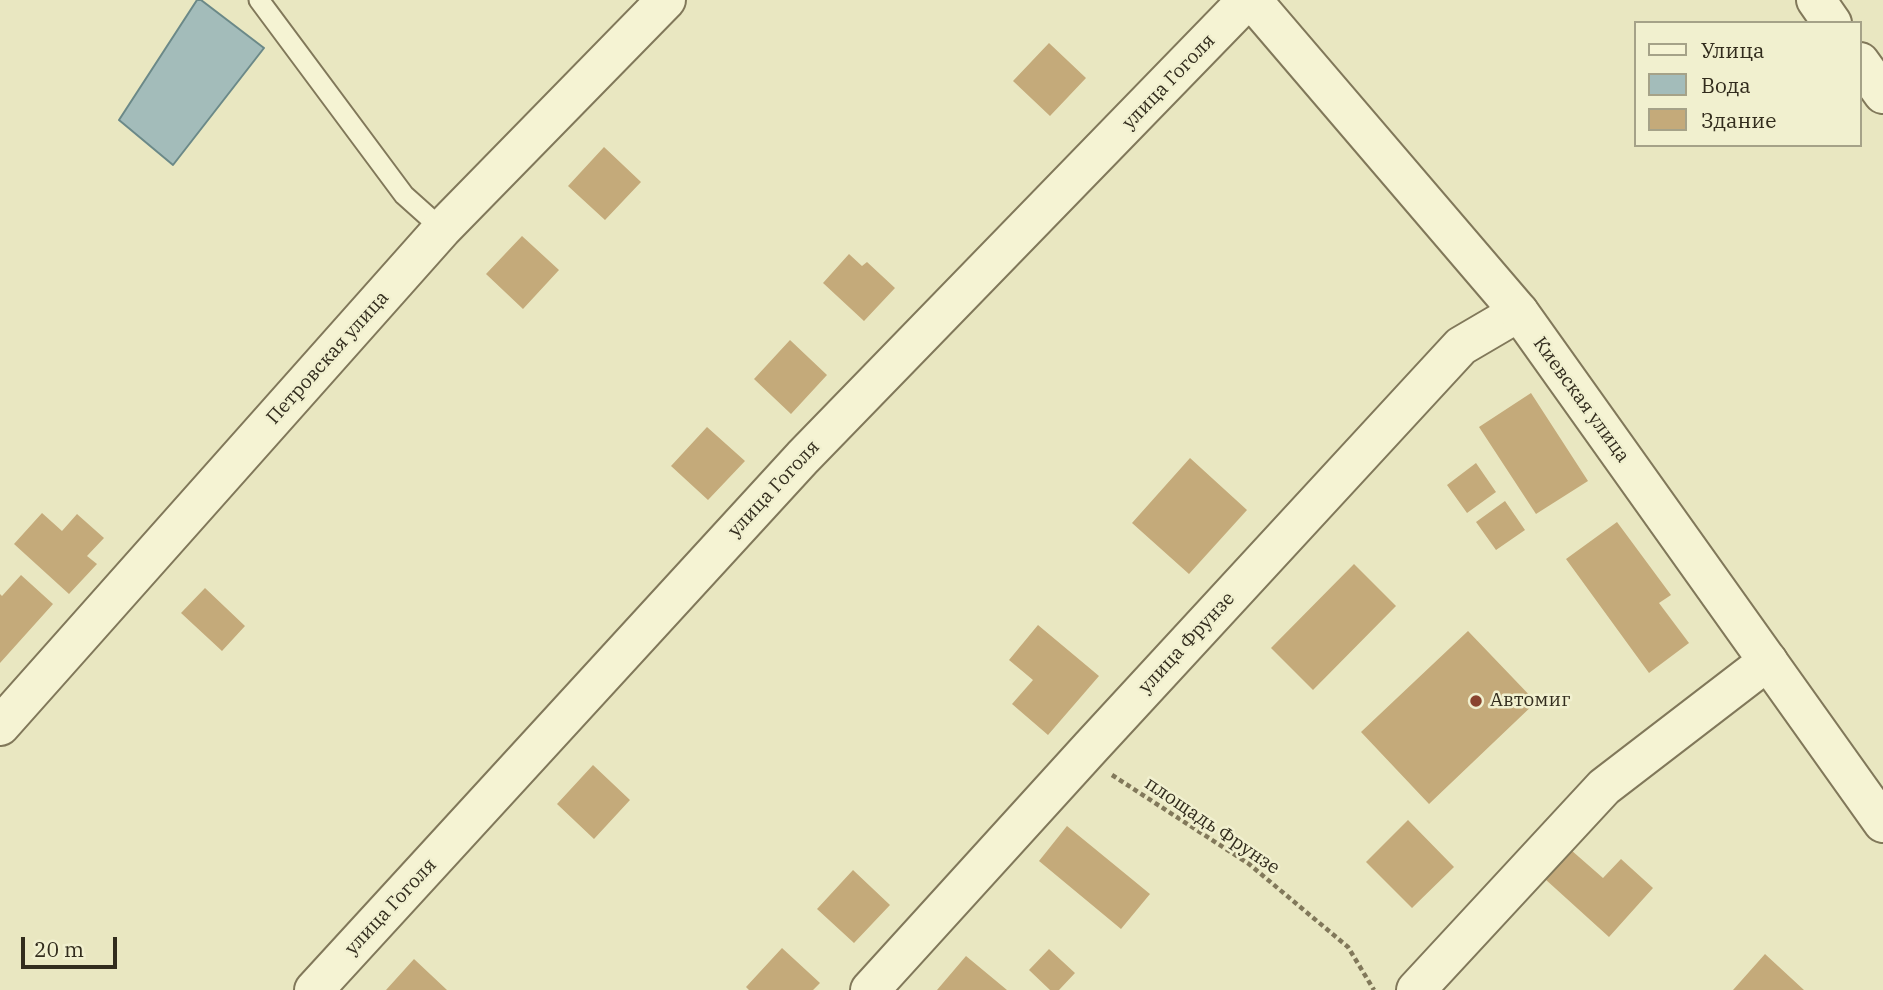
<!DOCTYPE html>
<html>
<head>
<meta charset="utf-8">
<style>
  body { margin:0 }
  #map { position:relative; width:1883px; height:990px; overflow:hidden; background:#e9e7c1; font-family:"IBM Plex Serif",serif }
  canvas { display:block }
  .legend { position:absolute; left:1634px; top:21px; width:228px; height:126px; box-sizing:border-box; background:#f1f0cf; border:2px solid #a5a288; margin:0; padding:9px 12px; list-style:none; font-size:21px; color:#322c1d }
  .legend li { display:flex; align-items:center; gap:14px; height:35px }
  .legend b { width:35px; border:2px solid #a5a288 }
  .scale { position:absolute; left:21px; top:937px; width:96px; height:32px; box-sizing:border-box; border:4px solid #322c1d; border-top:0; padding-left:9px; font-size:21px; line-height:24px; white-space:nowrap; color:#322c1d; -webkit-text-stroke:5px #f1f0cf; paint-order:stroke }
</style>
</head>
<body>
<div id="map">
<canvas width="1883" height="990"></canvas>
<ul class="legend">
<li><b style="height:9px;background:#f5f3d3"></b>Улица</li>
<li><b style="height:19px;background:#a3bcba"></b>Вода</li>
<li><b style="height:19px;background:#c4aa7a"></b>Здание</li>
</ul>
<div class="scale">20 m</div>
</div>
<script>
const context = document.querySelector('canvas').getContext('2d');
context.lineJoin = 'round';
function fillPath(path, color) { context.fillStyle = color; context.fill(path, 'evenodd'); }
function stroke(path, color, width, dash) { context.strokeStyle = color; context.lineWidth = width; context.lineCap = dash ? 'butt' : 'round'; context.setLineDash(dash || []); context.stroke(path); }
function write(font, color, halo, rows, align = 'center') {
  context.font = font + ' "IBM Plex Serif",serif'; context.lineWidth = 5; context.setLineDash([]); context.textBaseline = 'middle'; context.strokeStyle = halo; context.fillStyle = color; for (const [text, x, y, turn = 0] of rows) {
    context.save(); context.translate(x, y); context.rotate((+turn || 0) * Math.PI / 180); context.textAlign = isNaN(turn) ? turn : align; if (halo) context.strokeText(text, 0, 0); context.fillText(text, 0, 0); context.restore();
  }
}
const water = new Path2D(`
  M197,0H201L264,48L173,165L119,120Z`);
const building = new Path2D(`
  M1049,43L1086,78L1050,116L1013,81Z
  M604,147L641,182L605,220L568,186Z
  M522,236L559,270L523,309L486,274Z
  M849,254L862,266L867,262L895,288L864,321L823,283Z
  M790,340L827,375L791,414L754,379Z
  M1531,393L1588,481L1536,514L1479,427Z
  M707,427L745,461L708,500L671,466Z
  M1190,458L1247,510L1189,574L1132,523Z
  M1476,463L1496,492L1467,513L1447,485Z
  M1505,501L1525,530L1496,550L1476,522Z
  M42,513L62,531L77,514L104,538L87,556L97,564L69,594L14,544Z
  M1617,522L1671,595L1659,603L1689,643L1649,673L1566,559Z
  M1354,564L1396,606L1313,690L1271,648Z
  M21,575L53,604L0,663V594L2,596Z
  M205,588L245,626L222,651L181,613Z
  M1038,625L1099,676L1048,735L1012,704L1033,680L1009,660Z
  M1468,631L1536,702L1429,804L1361,732Z
  M593,765L630,800L594,839L557,804Z
  M1408,820L1454,867L1412,908L1366,862Z
  M1067,826L1150,894L1121,929L1039,861Z
  M1571,850L1603,878L1621,859L1653,888L1609,937L1545,879Z
  M853,870L890,905L854,943L817,909Z
  M782,948L820,983L813,990H749L746,987Z
  M1049,949L1075,973L1059,990H1050L1029,970Z
  M1765,954L1804,990H1733Z
  M966,956L1007,990H937Z
  M414,959L447,990H386Z`);
const path = new Path2D(`
  M1112,775L1249,864L1348,947L1374,990`);
const service = new Path2D(`
  M259,0L404,195L442,229`);
const minor = new Path2D(`
  M1816,0L1832,23
  M1860,62L1883,94
  M0,726L442,229L666,0
  M314,990L803,457L1247,0
  M870,990L1091,747L1461,346L1519,312
  M1416,990L1604,787L1768,661`);
const tertiary = new Path2D(`
  M1252,0L1519,312L1883,823`);
const markers = [
  [1476,701,7,"#8a442f"]
];
const streetNames = [
  ["улица Гоголя",1169,82,-46],
  ["Петровская улица",328,358,-48],
  ["Киевская улица",1581,400,54],
  ["улица Гоголя",774,489,-47],
  ["улица Фрунзе",1187,643,-47],
  ["площадь Фрунзе",1212,826,34],
  ["улица Гоголя",391,907,-47]
];
const poiNames = [
  ["Автомиг",1490,701]
];
fillPath(water, '#a3bcba');
stroke(water, '#6b8988', 2);
fillPath(building, '#c4aa7a');
stroke(service, '#81785a', 23);
stroke(minor, '#81785a', 42);
stroke(tertiary, '#81785a', 42);
stroke(path, '#81785a', 4.5, [5, 3.5]);
stroke(service, '#f5f3d3', 19);
stroke(minor, '#f5f3d3', 38);
stroke(tertiary, '#f5f3d3', 38);
for (const [x, y, r, color] of markers) { const dot = new Path2D(); dot.arc(x, y, r, 0, 2 * Math.PI); context.fillStyle = color; context.fill(dot); stroke(dot, '#f1f0cf', 2.5); }
write('19px', '#322c1d', '#f1f0cf', streetNames);
write('19px', '#322c1d', '#f1f0cf', poiNames, 'left');
</script>
</body>
</html>
